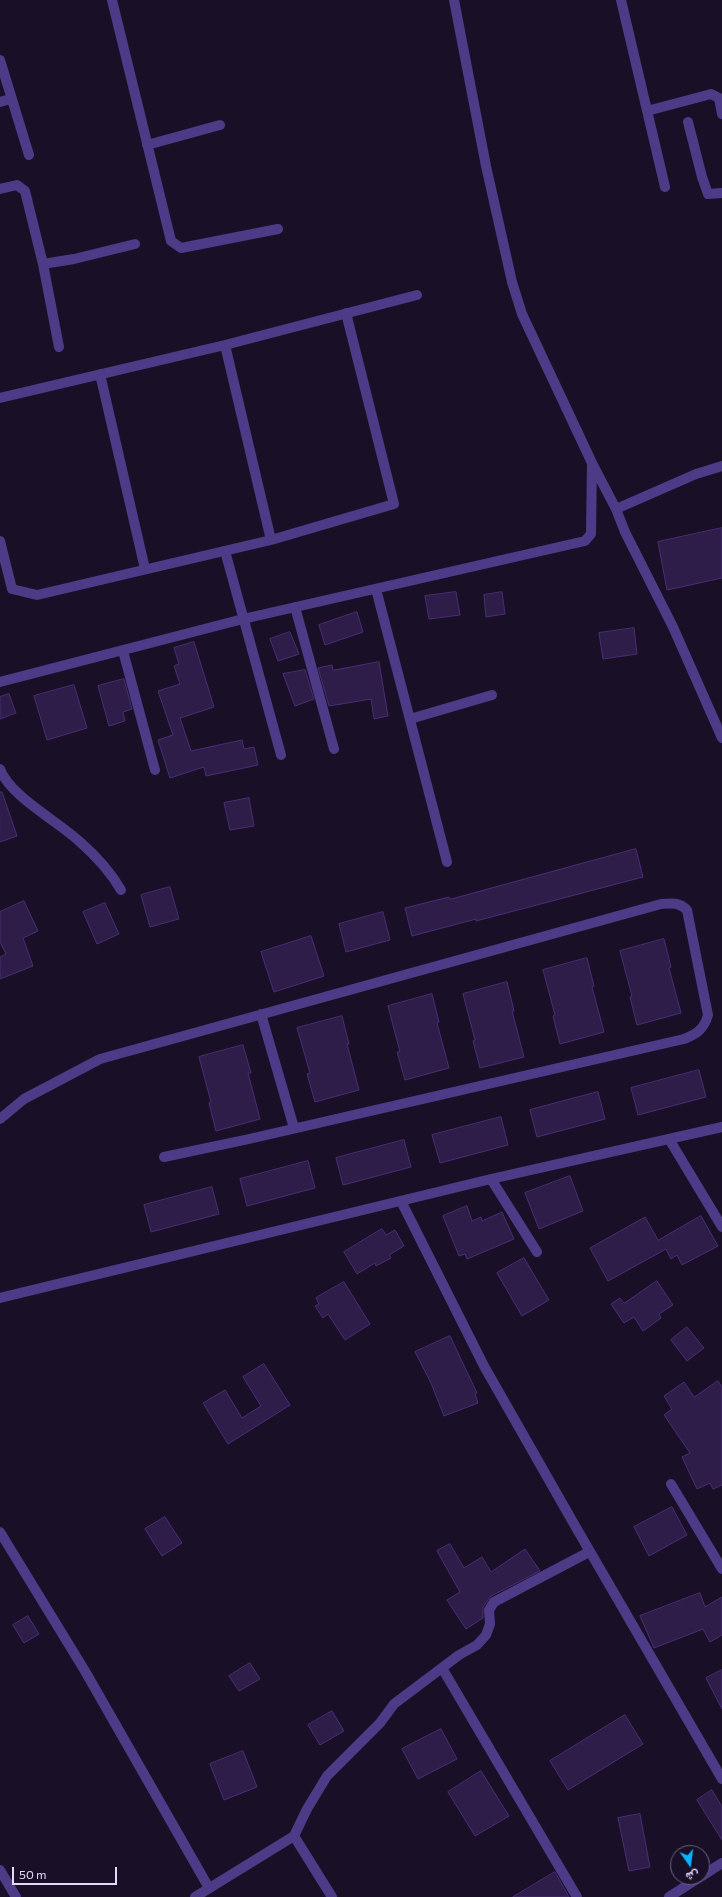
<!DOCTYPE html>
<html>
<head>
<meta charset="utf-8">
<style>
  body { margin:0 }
  #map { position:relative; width:722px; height:1897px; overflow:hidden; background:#191028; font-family:Commissioner,Vazirmatn,sans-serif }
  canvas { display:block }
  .north { position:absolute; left:670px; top:1845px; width:40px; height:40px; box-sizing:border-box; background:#191028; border:1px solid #6a607e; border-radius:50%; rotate:166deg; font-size:11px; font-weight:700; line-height:16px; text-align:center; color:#e4d8ff }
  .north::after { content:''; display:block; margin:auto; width:14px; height:18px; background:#05b6fe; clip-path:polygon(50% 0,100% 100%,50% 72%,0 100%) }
  .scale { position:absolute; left:12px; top:1867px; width:105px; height:18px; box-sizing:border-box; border:2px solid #e4d8ff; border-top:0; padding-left:5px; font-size:12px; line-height:14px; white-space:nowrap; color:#e4d8ff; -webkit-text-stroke:3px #191028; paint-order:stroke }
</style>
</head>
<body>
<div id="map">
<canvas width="722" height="1897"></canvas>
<div class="north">ش</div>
<div class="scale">50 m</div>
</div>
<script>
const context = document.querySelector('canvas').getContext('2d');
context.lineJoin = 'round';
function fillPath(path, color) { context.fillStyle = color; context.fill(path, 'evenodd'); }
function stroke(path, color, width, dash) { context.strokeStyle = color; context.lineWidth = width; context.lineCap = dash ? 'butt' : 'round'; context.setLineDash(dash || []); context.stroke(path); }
const building = new Path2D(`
  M722,528V578L667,590L658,542Z
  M456,592L460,615L429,619L425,596Z
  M502,592L505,614L486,617L484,595Z
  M357,612L363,632L325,645L319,625Z
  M634,628L637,654L603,659L599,633Z
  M290,632L299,654L278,661L270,639Z
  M194,642L214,707L180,718L191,751L242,740L244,749L254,747L258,765L206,776L204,767L170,778L158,740L173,735L158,691L180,684L174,666L179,664L174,648Z
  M379,662L388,716L374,719L371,699L329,706L318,668L332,665L333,670Z
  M305,670L314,699L295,706L283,674Z
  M124,679L132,709L123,712L125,721L109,726L98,686Z
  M74,685L87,728L47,740L34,696Z
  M9,694L16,713L0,719V697Z
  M0,792H2L17,836L0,842Z
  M249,798L254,826L230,830L224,803Z
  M636,849L643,877L476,921V919L412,936L405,908L449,897L450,899Z
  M170,887L179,919L150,927L141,895Z
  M24,901L38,931L23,938L33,966L0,979V957L6,954L0,942V912Z
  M105,903L119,934L97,944L83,912Z
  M383,912L390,940L346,952L339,924Z
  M311,936L324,976L274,992L261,952Z
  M664,939L671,967L669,968L681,1013L637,1025L630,997L632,996L620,951Z
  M587,958L594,986L592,987L604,1032L560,1044L553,1016L555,1015L543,970Z
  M507,982L514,1011H512L524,1057L480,1068L473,1041L475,1040L463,994Z
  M432,994L439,1022L437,1023L449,1068L405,1080L397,1052H400L388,1006Z
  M342,1016L349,1044H347L359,1090L315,1102L307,1074L310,1073L297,1028Z
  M243,1045L251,1073H248L260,1119L216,1131L209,1103L211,1102L199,1057Z
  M699,1070L706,1097L638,1115L631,1088Z
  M598,1092L605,1119L537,1137L530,1110Z
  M501,1117L508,1145L440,1163L432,1135Z
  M404,1140L411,1167L343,1185L336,1158Z
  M308,1161L315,1188L247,1206L240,1179Z
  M570,1176L583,1211L539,1229L525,1193Z
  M212,1187L219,1214L151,1232L144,1205Z
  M467,1206L472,1221L481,1217L482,1221L502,1212L514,1239L467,1259L465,1254L459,1256L443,1216Z
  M701,1216L718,1246L682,1265L677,1255L671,1259L666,1249L608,1281L590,1248L645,1217L658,1240Z
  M382,1229L386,1235L395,1230L404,1246L389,1255L391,1258L376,1266L375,1263L357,1274L344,1252Z
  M524,1258L549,1300L522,1316L497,1273Z
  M657,1281L673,1305L659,1314L661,1318L643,1331L634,1317L624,1323L611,1304L620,1298L624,1303Z
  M344,1282L370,1324L345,1340L328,1314L323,1318L315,1306L319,1304L316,1298Z
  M687,1327L704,1348L687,1361L671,1340Z
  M450,1336L477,1393L475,1394L478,1403L444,1416L431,1383L415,1352Z
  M264,1364L290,1405L228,1444L203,1403L225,1390L242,1418L261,1406L243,1377Z
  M718,1381L722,1387V1485L713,1489L710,1483L697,1489L682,1457L690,1453L664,1415L672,1409L664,1396L684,1382L694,1397Z
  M672,1507L687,1535L649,1556L634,1527Z
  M165,1517L182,1543L162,1556L145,1529Z
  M450,1544L464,1568L482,1557L491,1572L525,1549L540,1571L491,1596L483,1607V1618L466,1629L447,1600L460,1592L437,1551Z
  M700,1593L705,1607L722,1597V1635L710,1642L703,1629L654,1648L640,1616Z
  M28,1616L39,1634L24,1643L13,1625Z
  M250,1663L260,1679L239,1691L229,1676Z
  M722,1670V1709L706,1678Z
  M332,1711L344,1731L320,1745L308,1725Z
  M625,1715L643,1744L568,1790L550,1761Z
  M441,1729L457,1759L418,1779L402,1749Z
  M243,1751L257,1787L224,1800L210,1764Z
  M481,1771L509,1816L475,1836L448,1792Z
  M712,1790L722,1807V1840L697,1800Z
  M640,1814L650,1867L629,1871L618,1818Z
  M555,1872L569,1897H513Z`);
const minor = new Path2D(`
  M112,0L171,241L181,248L278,229
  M454,0L486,166L512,282L522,314L592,463L616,509L625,532L673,627L722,738
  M621,0L665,187
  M0,60L29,155
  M0,102L11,99
  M647,111L711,94L719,98L722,114
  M688,122L702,177L708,194L722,193
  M147,145L220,125
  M0,189L17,185L25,191L43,264L59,347
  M43,264L74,259L135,244
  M225,345L271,540L394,504L346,313
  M100,374L145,569
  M0,398L225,345L417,295
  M616,509L696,474L722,466
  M0,541L12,589L37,595L271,540
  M225,551L281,755
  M376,589L447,862
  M295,607L334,749
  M123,651L155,770
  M0,682L243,619L585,541L591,534L592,464
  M410,719L492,695
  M0,769C10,796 56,820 79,841C95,855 110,871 121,890
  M261,1014L294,1128
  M0,1119L24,1099L100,1059L661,904C672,903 679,902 687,910L708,1015C704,1029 697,1034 684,1039L249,1139L164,1157
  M669,1139L722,1227
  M491,1179L537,1252
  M401,1201L484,1366L574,1524L722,1779
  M0,1298L491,1179L722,1127
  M671,1484L722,1569
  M0,1532L85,1671L209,1888
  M442,1668L577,1897
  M294,1836L332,1897
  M0,1870L16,1897
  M702,1876L722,1863
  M195,1897L294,1836L307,1809L327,1776L380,1723L394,1704L459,1655L477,1645L486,1635L490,1624L489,1610L494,1602L589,1552
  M669,1897L700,1877`);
fillPath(building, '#2e1c49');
stroke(building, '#4a2e75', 1);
stroke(minor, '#4d3b87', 10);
</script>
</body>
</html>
